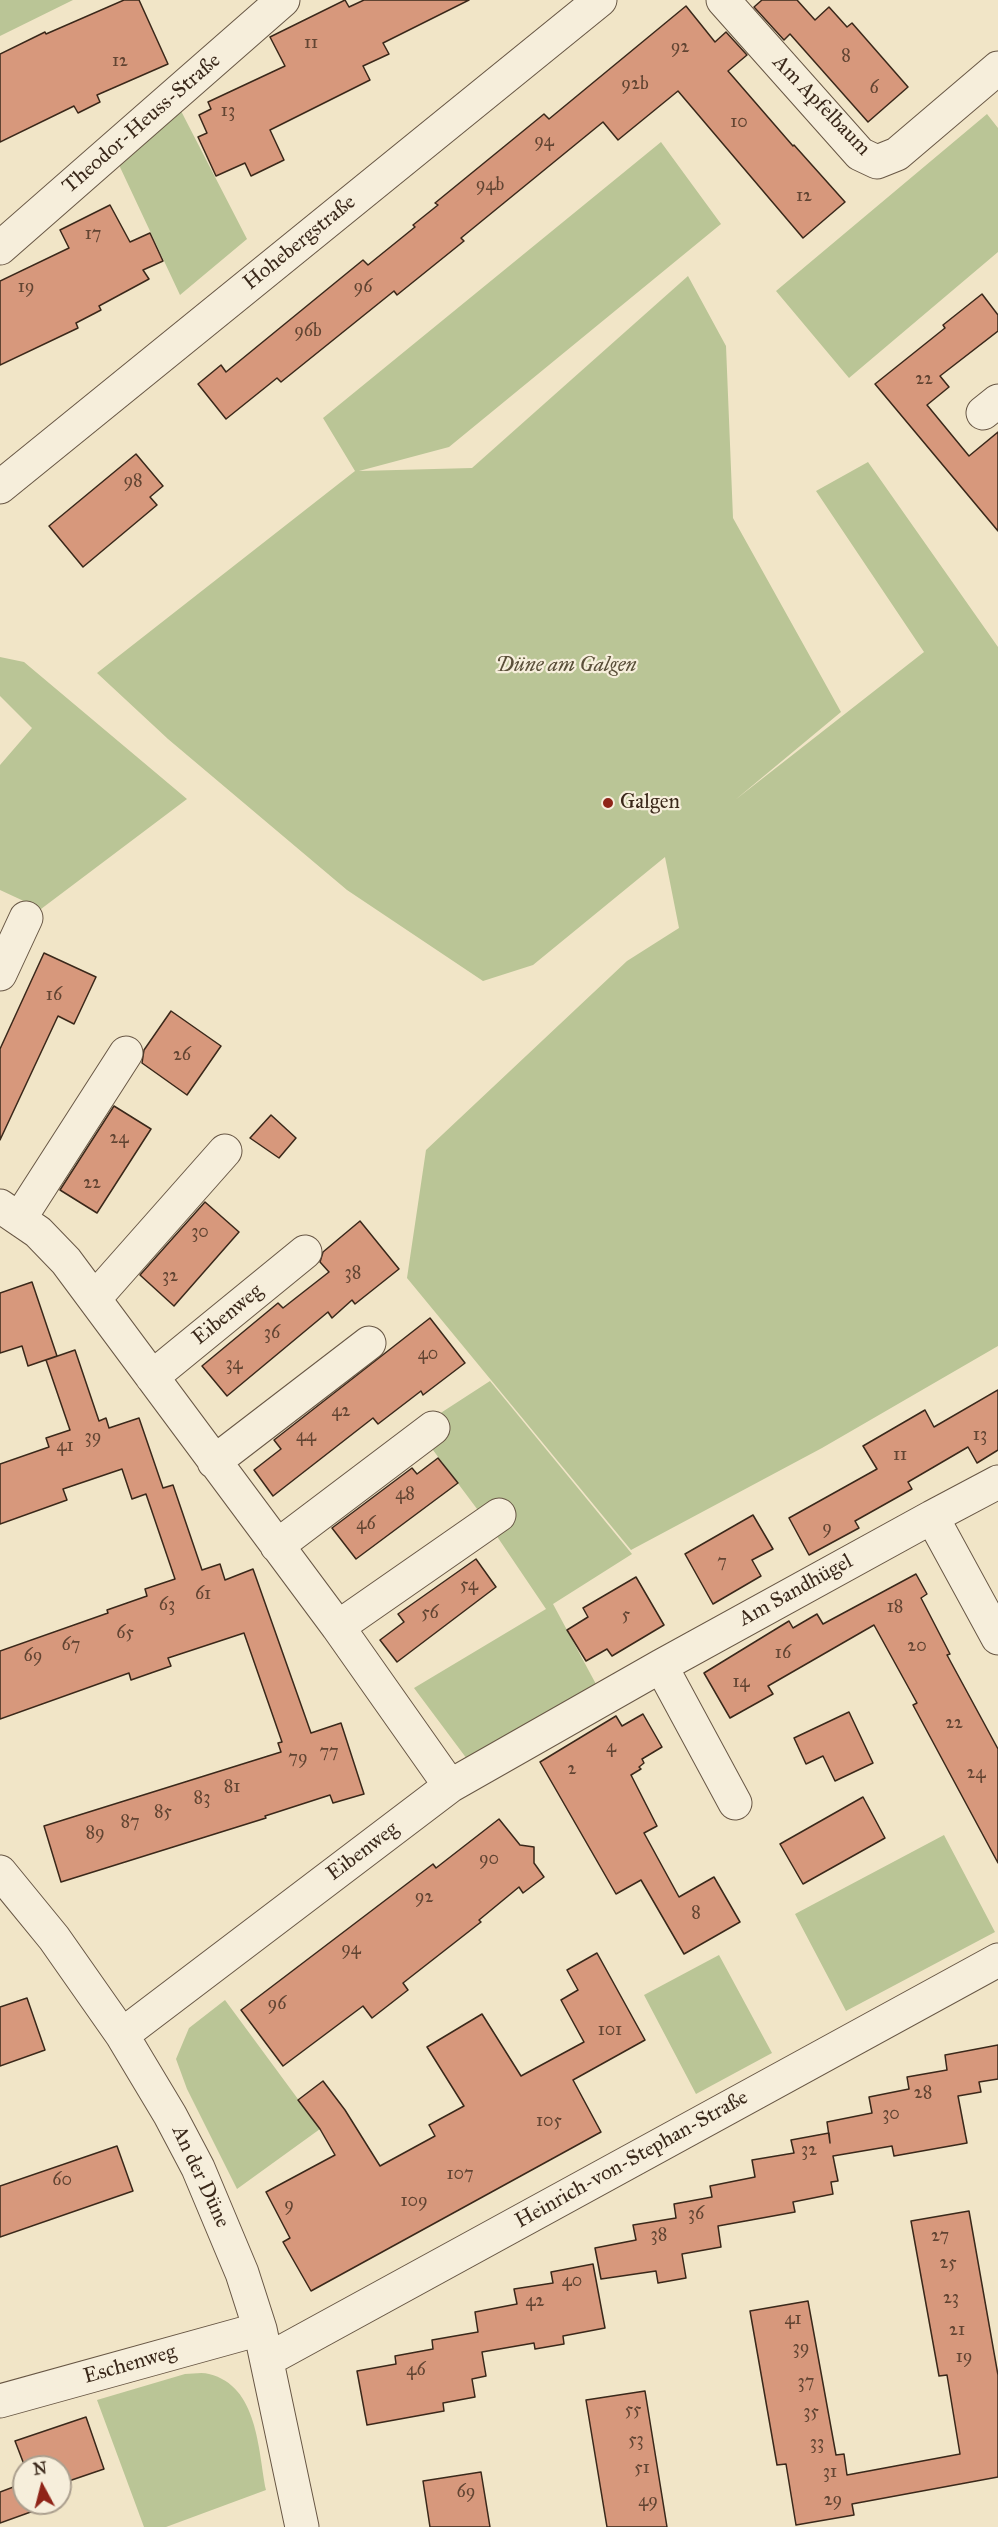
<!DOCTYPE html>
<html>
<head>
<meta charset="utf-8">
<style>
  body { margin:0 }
  #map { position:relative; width:998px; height:2527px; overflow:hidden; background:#f1e5c7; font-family:"IM FELL Great Primer",serif }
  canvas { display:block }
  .north { position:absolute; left:12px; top:2455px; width:60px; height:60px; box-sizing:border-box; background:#f6eedb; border:2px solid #ab9f8e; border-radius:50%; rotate:353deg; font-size:16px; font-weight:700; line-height:24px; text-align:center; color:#3a281a }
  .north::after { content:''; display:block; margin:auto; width:21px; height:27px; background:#8f2418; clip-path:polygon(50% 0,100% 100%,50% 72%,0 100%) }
</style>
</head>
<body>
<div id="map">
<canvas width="998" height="2527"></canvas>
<div class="north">N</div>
</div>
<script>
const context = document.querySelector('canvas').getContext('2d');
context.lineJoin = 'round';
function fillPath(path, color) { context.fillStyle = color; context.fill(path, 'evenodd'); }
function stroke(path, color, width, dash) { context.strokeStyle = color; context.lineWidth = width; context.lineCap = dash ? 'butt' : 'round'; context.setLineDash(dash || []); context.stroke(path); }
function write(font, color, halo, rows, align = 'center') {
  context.font = font + ' "IM FELL Great Primer",serif'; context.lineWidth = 4.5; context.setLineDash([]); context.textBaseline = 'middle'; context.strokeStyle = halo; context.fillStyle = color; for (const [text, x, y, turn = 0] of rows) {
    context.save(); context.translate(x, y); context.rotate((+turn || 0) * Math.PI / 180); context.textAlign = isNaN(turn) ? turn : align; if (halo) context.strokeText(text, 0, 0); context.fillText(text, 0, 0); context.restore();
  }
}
const green = new Path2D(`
  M0,0H73L0,36Z
  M181,111L247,239L180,295L119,165Z
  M987,114L998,128V252L849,378L776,291Z
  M661,142L721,224L449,447L359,471L472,468L688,276L726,346L733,518L841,712L735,800L924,652L816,491L868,462L998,647V1346L822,1448L631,1550L407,1278L426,1150L627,961L679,928L665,857L533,965L483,981L347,890L168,739L97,673L355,471L323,418Z
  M0,657L24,662L187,799L41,909L0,890V765L32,728L0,696Z
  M490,1381L632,1554L553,1604L597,1686L467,1759L414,1688L546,1609L492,1529L427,1442L436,1416Z
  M944,1835L995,1932L846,2011L795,1914Z
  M719,1955L772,2053L696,2094L644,1995Z
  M225,2000L320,2129L237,2189L187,2089L176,2059L189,2028Z
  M185,2374C193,2374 202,2372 209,2374C258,2386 258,2449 266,2490L166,2527H144L97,2400Z`);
const building = new Path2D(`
  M124,0H139L168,64L97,95L100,102L78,113L74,106L0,142V54L45,32L46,34Z
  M345,0L349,7L364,0H469L383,43L389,54L363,66L370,80L270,130L284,160L251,176L245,163L216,176L198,137L207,133L199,115L211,109L208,102L285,66L270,37Z
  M762,0H797L815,20L829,7L847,27L852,23L908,87L868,122L790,34L784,40L754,7Z
  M686,6L715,42L726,32L747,55L728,71L793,146L794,145L845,202L803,238L678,91L618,140L603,122L461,238L464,241L397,295L394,291L281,382L277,378L226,419L198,384L221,365L226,372L363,260L368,265L415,227L413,225L438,205L435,203L544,114L549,119Z
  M110,205L130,242L150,233L163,261L143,270L149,279L99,306L101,310L76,323L78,328L0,365V281L69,248L60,230Z
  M982,294L998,315V331L940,376L949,387L927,405L969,456L998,432V531L875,384L945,328L943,325Z
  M136,454L163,486L150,497L157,505L83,567L49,526Z
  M44,953L96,977L74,1024L58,1016L0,1140V1049Z
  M171,1011L221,1046L187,1095L142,1063L144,1050Z
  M114,1106L151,1129L97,1213L60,1190Z
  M271,1115L296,1138L279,1158L250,1138Z
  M205,1202L239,1232L174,1306L140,1275Z
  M360,1221L399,1269L355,1304L352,1300L332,1318L328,1312L227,1396L202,1366L278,1303L283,1308L329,1272L320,1262L323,1252Z
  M32,1282L57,1356L28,1366L22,1346L0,1353V1293Z
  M430,1318L465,1363L423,1395L421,1391L378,1424L373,1418L273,1496L254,1470L281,1449L274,1440Z
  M75,1350L99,1421L106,1418L109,1428L139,1418L163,1488L173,1485L202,1570L220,1564L225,1580L253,1569L311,1733L341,1723L364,1794L333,1803L330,1795L265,1816L266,1818L61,1882L44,1826L281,1752L278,1743L282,1742L244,1633L168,1658L171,1666L131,1680L129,1673L0,1719V1651L108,1613L107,1610L147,1596L145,1589L175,1579L146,1494L132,1499L122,1469L63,1489L67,1500L0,1524V1464L49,1447L46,1438L70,1430L46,1360Z
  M998,1390V1450L977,1463L968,1447L908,1482L912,1489L855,1521L859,1528L809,1555L789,1518L877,1469L863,1446L925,1410L934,1427Z
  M438,1458L458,1483L356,1559L332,1528L412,1468L417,1474Z
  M753,1515L773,1549L752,1560L761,1576L713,1604L685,1554Z
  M476,1559L496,1587L397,1662L380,1640L404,1622L398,1614Z
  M916,1574L927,1594L921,1598L950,1654L947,1655L998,1749V1863L913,1705L917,1703L874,1625L768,1686L773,1694L730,1718L704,1673L789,1621L793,1628L817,1614L823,1624Z
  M636,1577L664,1625L612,1656L607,1649L586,1661L567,1630L588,1617L583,1608Z
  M849,1712L873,1763L835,1781L823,1756L806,1764L794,1738Z
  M643,1714L662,1747L642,1759L644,1763L639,1767L641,1769L631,1775L657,1826L644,1833L679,1897L714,1877L740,1922L684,1954L641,1880L616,1894L540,1762L616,1716L622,1726Z
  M863,1797L885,1838L803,1884L780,1844Z
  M499,1819L520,1845L534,1847V1863L544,1877L523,1893L519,1887L479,1920L481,1922L403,1983L408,1990L372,2018L363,2006L283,2066L241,2010L433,1864L436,1868Z
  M597,1953L645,2040L573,2080L601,2132L311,2291L283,2242L290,2238L266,2192L335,2155L320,2129L298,2100L323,2081L345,2110L380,2166L435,2136L429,2125L464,2106L427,2047L482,2014L521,2076L584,2042L561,2000L578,1990L567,1970Z
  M27,1998L45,2050L0,2066V2007Z
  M998,2045V2079L979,2082L981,2092L958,2096L967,2143L894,2156L892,2146L833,2156L838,2181L831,2182L833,2194L793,2202L795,2212L718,2226L721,2247L682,2254L686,2278L658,2283L656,2271L601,2279L595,2248L636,2240L633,2225L676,2218L674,2204L712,2197L710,2186L755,2177L752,2160L794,2153L791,2140L829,2133L830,2143L827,2122L872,2113L869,2097L909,2089L907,2077L947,2070L945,2055Z
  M117,2146L133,2191L0,2237V2186Z
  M969,2211L998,2375V2477L852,2504L854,2515L796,2525L786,2464L777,2465L750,2311L808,2301L836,2455L844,2454L847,2475L960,2454L947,2375L939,2376L911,2221Z
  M593,2264L605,2328L563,2336L564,2344L535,2349L534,2343L482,2352L486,2376L472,2379L475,2397L443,2403L444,2411L367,2425L357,2371L396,2364L395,2356L433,2349L432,2340L478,2332L475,2312L517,2304L514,2289L553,2283L551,2272Z
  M645,2391L667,2527H607L586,2400Z
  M86,2417L104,2469L60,2484V2467H25L15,2441Z
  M481,2472L490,2527H430L423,2481Z
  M24,2483V2503H37L39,2509L0,2523V2492Z`);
const minor = new Path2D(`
  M723,0L860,154L877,162L897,154L998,68
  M0,248L283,0
  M983,413L998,401
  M0,487L600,0
  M0,974L26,918
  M0,1206L38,1232L66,1261L338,1627L450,1786L122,2035
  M20,1218L126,1053
  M95,1298L225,1151
  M152,1377L305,1252
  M214,1462L369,1343
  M932,1517L998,1482
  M277,1546L433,1428
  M338,1627L499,1515
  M661,1666L735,1803
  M450,1786L661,1666L932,1517L998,1638
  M0,1872L54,1938L122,2035L170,2115L198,2168L242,2273L260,2329L302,2527
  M267,2360L998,1960
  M0,2401L260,2329`);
const markers = [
  [608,803,6,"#8f2418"]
];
const numberNames = [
  ["11",311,44],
  ["92",680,48],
  ["8",846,57],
  ["12",120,62],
  ["92b",635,85],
  ["6",874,89],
  ["13",228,112],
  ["10",739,123],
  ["94",544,142],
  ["94b",490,186],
  ["12",804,197],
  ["17",93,235],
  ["19",26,288],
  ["96",363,288],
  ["96b",308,332],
  ["22",924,380],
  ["98",133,482],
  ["16",54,996],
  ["26",182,1056],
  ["24",119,1139],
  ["22",92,1184],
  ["30",200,1233],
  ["38",353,1274],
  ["32",170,1277],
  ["36",272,1334],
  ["40",428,1355],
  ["34",234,1365],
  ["42",341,1412],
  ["13",980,1436],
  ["44",306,1437],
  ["39",93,1438],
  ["41",65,1447],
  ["11",900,1456],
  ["48",405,1495],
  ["46",366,1525],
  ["9",827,1529],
  ["7",722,1563],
  ["54",469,1586],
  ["61",203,1595],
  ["63",167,1606],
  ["18",895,1608],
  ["56",430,1614],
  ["5",626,1616],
  ["65",125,1634],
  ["67",71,1646],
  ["20",917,1647],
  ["16",783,1654],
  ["69",33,1657],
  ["14",741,1683],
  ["22",954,1724],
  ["4",611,1748],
  ["77",329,1753],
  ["79",298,1759],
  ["2",572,1770],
  ["24",976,1774],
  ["81",232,1788],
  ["83",202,1799],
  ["85",163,1813],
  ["87",130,1823],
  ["89",95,1834],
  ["90",489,1860],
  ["92",424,1898],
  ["8",696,1914],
  ["94",351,1950],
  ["96",277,2005],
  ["101",610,2031],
  ["28",923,2094],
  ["30",891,2115],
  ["105",549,2122],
  ["32",809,2151],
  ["107",460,2175],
  ["60",62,2181],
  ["109",414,2202],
  ["9",289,2206],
  ["36",696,2215],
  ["38",659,2236],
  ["27",940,2237],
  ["25",948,2264],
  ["40",572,2282],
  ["23",951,2299],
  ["42",535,2302],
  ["41",793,2320],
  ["21",957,2331],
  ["39",801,2349],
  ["19",964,2358],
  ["46",416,2371],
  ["37",806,2383],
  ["55",633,2411],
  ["35",811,2413],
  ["53",636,2441],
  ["33",817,2444],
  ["51",642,2469],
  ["31",830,2473],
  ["69",466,2493],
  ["29",833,2501],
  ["49",648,2502]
];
const streetNames = [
  ["Am Apfelbaum",821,106,46],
  ["Theodor-Heuss-Straße",142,124,-41],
  ["Hohebergstraße",300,243,-39],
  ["Eibenweg",228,1315,-39],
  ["Am Sandhügel",796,1591,-29],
  ["Eibenweg",363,1852,-37],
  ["Heinrich-von-Stephan-Straße",632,2160,-29],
  ["An der Düne",200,2177,65],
  ["Eschenweg",130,2365,-16]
];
const parkNames = [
  ["Düne am Galgen",566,666]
];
const poiNames = [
  ["Galgen",620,803]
];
fillPath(green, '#bac596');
fillPath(building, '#d7987c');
stroke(building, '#3a281a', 1.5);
stroke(minor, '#685745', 35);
stroke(minor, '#f6eedb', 33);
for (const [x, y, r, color] of markers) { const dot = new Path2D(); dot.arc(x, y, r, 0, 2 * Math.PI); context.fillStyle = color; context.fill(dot); stroke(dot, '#f6eedb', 2); }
write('18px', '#614432', null, numberNames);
write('21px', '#3a281a', '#f6eedb', streetNames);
write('italic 21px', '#5a4f39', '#f6eedb', parkNames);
write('21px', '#3a281a', '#f6eedb', poiNames, 'left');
</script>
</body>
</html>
